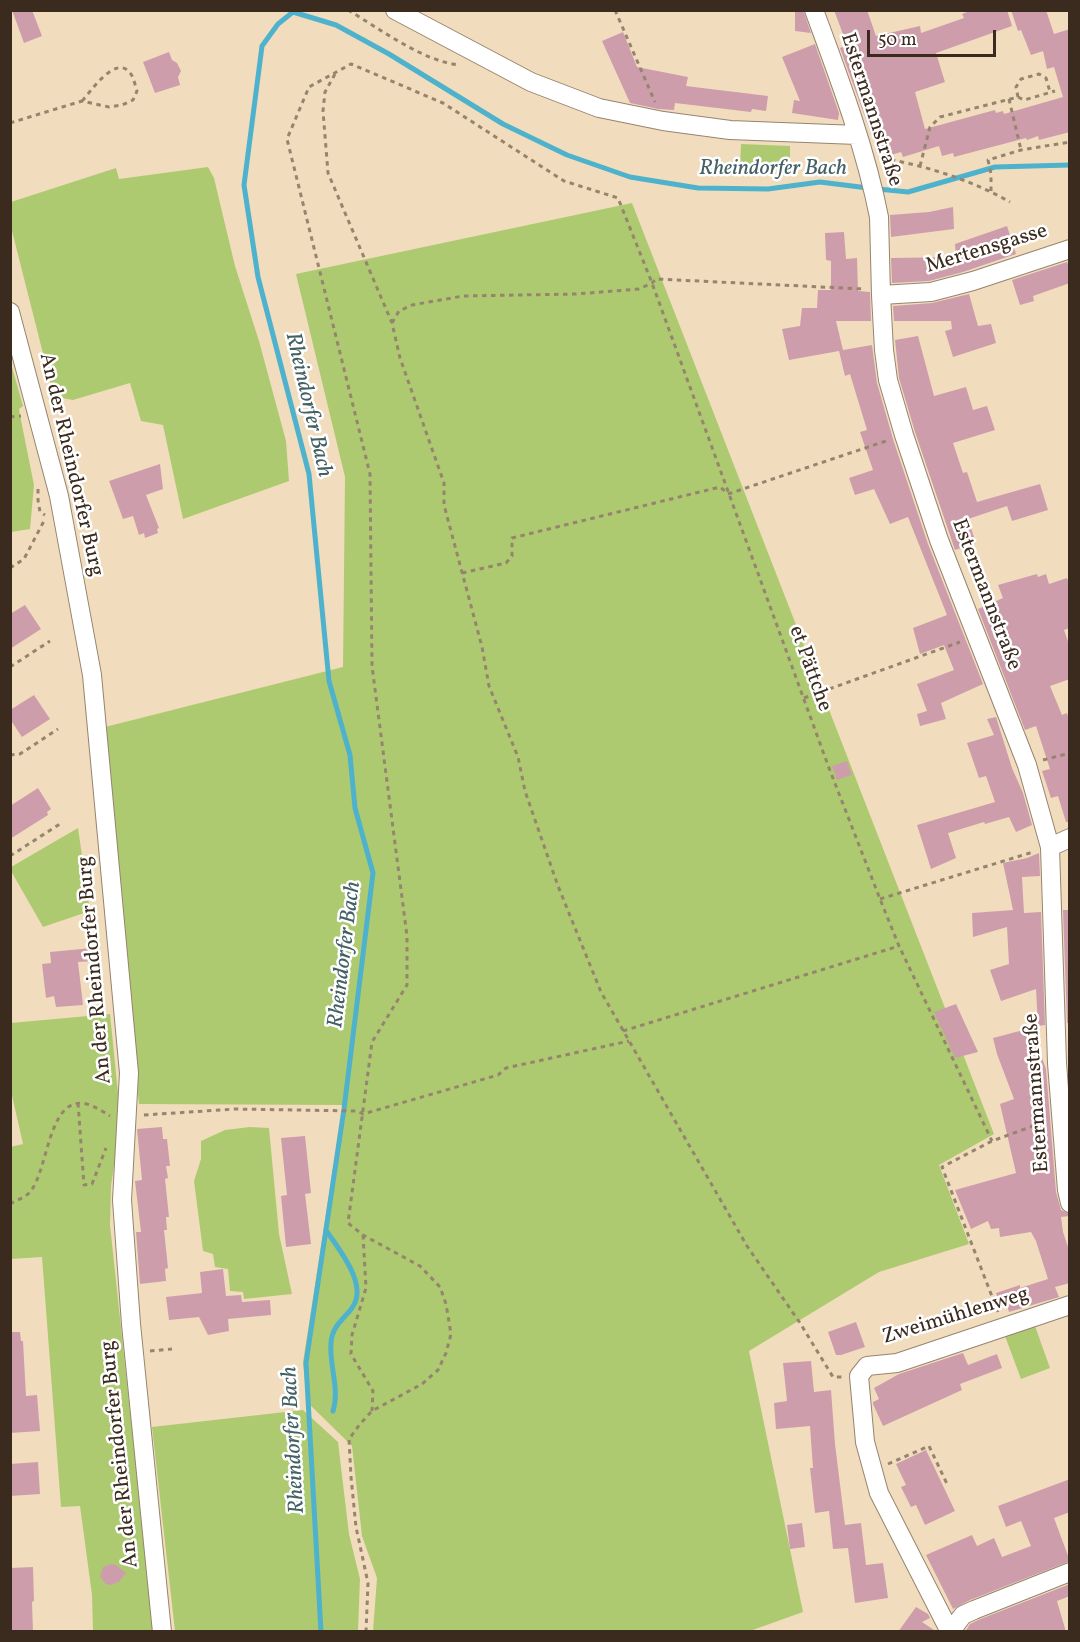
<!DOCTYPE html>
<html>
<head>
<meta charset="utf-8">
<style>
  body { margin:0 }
  #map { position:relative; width:1080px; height:1642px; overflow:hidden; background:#f1ddbd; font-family:Vollkorn,serif }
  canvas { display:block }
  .frame { position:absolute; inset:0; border:12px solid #3b2a1e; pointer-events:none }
  .scale { position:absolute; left:867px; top:30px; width:129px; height:27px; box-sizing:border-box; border:3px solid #3b2a1e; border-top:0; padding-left:8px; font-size:18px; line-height:21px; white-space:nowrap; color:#3b2a1e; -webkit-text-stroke:4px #fff; paint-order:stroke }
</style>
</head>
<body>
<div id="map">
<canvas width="1080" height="1642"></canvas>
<div class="frame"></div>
<div class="scale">50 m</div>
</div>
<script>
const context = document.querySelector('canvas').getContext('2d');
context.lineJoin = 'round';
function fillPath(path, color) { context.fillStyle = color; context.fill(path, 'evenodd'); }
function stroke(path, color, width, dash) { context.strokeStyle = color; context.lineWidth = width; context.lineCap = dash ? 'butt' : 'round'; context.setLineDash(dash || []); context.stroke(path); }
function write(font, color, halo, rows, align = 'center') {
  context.font = font + ' Vollkorn,serif'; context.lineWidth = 5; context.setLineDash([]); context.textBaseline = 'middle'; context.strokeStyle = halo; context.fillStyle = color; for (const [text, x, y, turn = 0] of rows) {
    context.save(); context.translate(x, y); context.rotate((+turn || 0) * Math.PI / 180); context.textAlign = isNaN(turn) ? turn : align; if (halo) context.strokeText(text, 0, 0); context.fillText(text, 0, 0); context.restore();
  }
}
const green = new Path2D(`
  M741,144L790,146V170L740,168Z
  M208,167L214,178L235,266L259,341L286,441L289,481L183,519L163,425L141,421L130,383L73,400L62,398L53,393L11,227V202L116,168L119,179Z
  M632,203L994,1134L939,1165L969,1244L879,1272L749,1351L803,1612L747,1632L373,1631L377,1578L362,1536L352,1446L307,1402L303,1362L343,1105L139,1104L97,729L343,667L345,477L296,274Z
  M10,360L23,406L19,409L20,415L34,485L30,529L11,532Z
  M78,828L90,911L43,927L11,871V867Z
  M110,1014L119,1103L118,1139L111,1186L110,1225L149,1588L155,1631H93L92,1595L80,1506L61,1507L42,1257L11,1259L10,1147L23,1144L11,1091V1023Z
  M250,1127L269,1128L279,1234L292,1294L244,1299L243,1292L230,1291L228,1269L215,1267L213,1254L203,1251L194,1181L201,1159V1141L225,1130Z
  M1035,1326L1050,1368L1021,1379L1005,1336Z
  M303,1410L338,1442L349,1534L360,1579L358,1631H175L152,1427Z`);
const stream = new Path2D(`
  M878,189L908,192L995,167L1070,165
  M326,1230C339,1250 369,1285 352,1308C343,1320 332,1326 331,1343C329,1366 340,1388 333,1411
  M321,1632L306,1363L344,1109L373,873L355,808L350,755L329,681L309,474L258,277L244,185L262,46L278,24L293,12L336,25L389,54L503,124L567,155L630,177L698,188L768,189L820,182L868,188`);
const building = new Path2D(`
  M12,10H32L42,36L24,43Z
  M795,10H803L811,33L795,31Z
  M834,10H867L876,36L920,26L921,33L964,18L962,14L972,10H1007L1012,26L936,53L945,82L915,92L925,129L995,110L996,113L1003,111L1004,114L1063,97L1054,67L1047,69L1043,51L1031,55L1021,30L1018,31L1011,10H1046L1054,34L1070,29V132L1039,140L1038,136L1027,140L1026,138L954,157L953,153L942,156L939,146L903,157L901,152L891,155L890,153H882L877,137L873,139L840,48L847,45Z
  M623,32L637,67L688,77L686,86L768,96L766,111L752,109L751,112L675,103L674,110L658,109L630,103L602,41Z
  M815,44L839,113L838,120L792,113L794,100L800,101L782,57Z
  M169,52L172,60L177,63L181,71L178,77L180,85L155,93L143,62Z
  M953,207L954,229L891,237L890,215L929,212Z
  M1007,226L1016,254L963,272L929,281L892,283L891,258L956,257L955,244Z
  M844,232L846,259L857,258L858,291L870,292L871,321H836L843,350L872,345L877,383L893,439L928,544L983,684L941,703L946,719L920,726L917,714L927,711L917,684L954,670L944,645L920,654L913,628L947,615L908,517L890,524L874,489L855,495L849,478L873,470L860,432L867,430L850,374L845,376L839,351L789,360L782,329L800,326L802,308H817L818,290H831V261L826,260L825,233Z
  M1067,262L1070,269V283L1033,296L1034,301L1020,305L1012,280Z
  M969,294L978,326L991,324L996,343L953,357L945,331L952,329L951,321H894L893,306L932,303Z
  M918,336L934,396L966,387L973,410L987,406L995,430L953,443L963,473L967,472L977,502L1040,484L1048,510L1012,521L1007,506L968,519L976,543L955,550L915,432L899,378L895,340Z
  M160,464L163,489L146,495L159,528L157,529L158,533L145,538L144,533L139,535L133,516L123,519L109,481Z
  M1037,574L1038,577L1046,574L1049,584L1067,578L1070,586V628L1064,630L1070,647V679L1050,686L1062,715L1067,713L1070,723V822H1066L1058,796L1051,798L1042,771L1050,769L1036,726L1025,730L978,609L1003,598L998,585Z
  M25,605L41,629L10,649V614Z
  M34,695L50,719L22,737L10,719V710Z
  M996,717L1012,768L1023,793L1032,825L1016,832L1009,817L985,824L984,822L948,833L956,858L931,869L917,825L995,802L986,776L979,778L967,743L994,735L987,719Z
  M847,761L852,775L837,780L832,766Z
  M38,788L51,809L47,812L48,815L10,839V806Z
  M1039,853L1040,876L1022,877L1024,913L1041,912L1045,1025L1038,1026L1036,989L1001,1001L990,970L1009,964L1007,927L973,937L972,913L1013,910L1003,863L1027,858Z
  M1063,910H1070V1023H1067Z
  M92,948L94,961L78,962L83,1005L56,1007L54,996L46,998L42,964L51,963L50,952Z
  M956,1004L978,1052L955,1058L934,1012Z
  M1031,1028L1046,1069L1056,1192L1061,1210L1070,1214V1216L1061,1217L1063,1232L1070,1253V1283L1055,1287L1059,1297L1009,1312L1007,1305L1001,1307L996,1293L1020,1285V1288L1048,1279L1036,1241L1031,1232L1000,1237L999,1228L991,1229L988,1221L971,1229L955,1190L1016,1173L1000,1104L1014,1099L997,1054L993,1038Z
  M162,1127L163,1139H167L170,1166H166L168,1178L165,1179L169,1217H166L167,1230H164L168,1268L165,1269L166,1281L140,1284L136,1232H141L135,1181L142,1180L137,1129Z
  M305,1136L311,1193L305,1194L311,1244L286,1247L281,1196L287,1195L281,1138Z
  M223,1269L226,1296L241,1295L242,1302L270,1300L271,1315L228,1319L229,1331L208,1335L199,1317L169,1320L166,1297L202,1293L200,1272Z
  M856,1322L865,1347L841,1355H836L828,1332Z
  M10,1332H20L21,1341H23L26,1396L37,1395L40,1431L10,1433Z
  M963,1353L968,1365L997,1354L1002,1368L960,1384L962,1390L883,1426L873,1404V1402L879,1399L874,1388L899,1374Z
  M811,1361L814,1392L831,1390L835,1444L845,1525L861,1523L866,1565L883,1563L888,1598L855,1603L848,1548L833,1549L829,1511L815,1513L810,1468H813L810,1426L776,1429L774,1403L787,1401L783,1363Z
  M926,1450L955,1511L925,1525L916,1505L911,1507L901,1487L906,1485L896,1464Z
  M38,1462L40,1494L10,1496V1464Z
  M1070,1479V1512L1054,1518L1070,1561L970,1600L953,1609L926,1555L972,1535L977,1546L994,1538L1002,1557L1031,1546L1021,1521L1006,1527L998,1506Z
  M802,1523L805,1547L790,1549L787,1525Z
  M111,1564L116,1565L126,1573L119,1582L111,1585L106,1584L100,1577L103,1567Z
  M33,1567L34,1601L32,1602L33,1632H10V1568Z
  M1070,1584V1596L1057,1601L1066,1632H965L970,1624L978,1620Z
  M916,1607L928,1614L930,1618L922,1622L937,1632H898Z`);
const path = new Path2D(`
  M348,10C380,29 424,62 460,65
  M615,10L655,102
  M335,74L325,92L323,111L328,173L392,323L400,358L444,483V505L482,647L489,686L518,757L525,791L558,886L601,992L747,1246L800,1323L833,1377H842
  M1018,97L1016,87L1021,79L1039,74L1046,78L1050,92
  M1009,99L1021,150
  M10,123L82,101L109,107L122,105L133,100L137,91C135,86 134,77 130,73C116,54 91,91 82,101
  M882,158C927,166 971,180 1010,202
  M920,166L930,127L940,117L1018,97L1024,100L1055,91
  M991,191V174L988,160L1021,150L1070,142
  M392,323L399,311L412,305L463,296L576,294L639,289L652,283L656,279L864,289
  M10,417L21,416
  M38,489V500L40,512L45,515
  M728,494L889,440
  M10,568L24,559L45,519
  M462,573L506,563L512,556V538L720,487L727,493
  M10,667L50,641
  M804,698L960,642
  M10,755L20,754L58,729
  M1043,760L1070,753
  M10,856L63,822
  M880,899L1033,852
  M623,1031L899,946
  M78,1103L84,1185L92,1184L106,1148
  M144,1115L235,1109L357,1111L363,1114L498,1075L506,1068L629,1041
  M10,1204C17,1200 26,1197 30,1192C49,1170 48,1090 90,1105C97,1108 104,1112 110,1116
  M363,1235L366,1288L352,1335L351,1354L373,1391L372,1411
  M998,1312L942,1167L992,1141L1044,1122
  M150,1351L172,1349
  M888,1464L929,1446L948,1486
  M366,1632L368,1583L356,1527L351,1477L349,1439L360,1424L372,1411L422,1384L438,1370L446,1353L451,1334L446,1304L440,1287L420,1266L363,1235L348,1223L372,1042L407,985V936L372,666L370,474L287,139L309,87L351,64L443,103L564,181L618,198L652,283L829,768L880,899L899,946L992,1141`);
const minor = new Path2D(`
  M395,10L531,82L599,108L663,121L730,130L857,135
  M814,10C839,78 865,146 879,217L881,295L884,350L888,380L904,435L939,540L1027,765L1050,847L1057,1063L1067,1190L1070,1203
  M881,295L931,292L973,281L1070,249
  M10,312L59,496L92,675L129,1073L122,1200L131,1324L162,1632
  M1050,847L1070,838
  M950,1632L879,1493L865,1442L859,1376L867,1366L897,1363L1070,1305
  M950,1632L963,1615L974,1610L1070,1572`);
const streetNames = [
  ["Estermannstraße",870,110,72],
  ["Mertensgasse",987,250,-17],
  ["An der Rheindorfer Burg",70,465,77],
  ["Estermannstraße",985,595,69],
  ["et Pättche",809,669,70],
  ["An der Rheindorfer Burg",96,970,-95],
  ["Estermannstraße",1038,1093,-94],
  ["Zweimühlenweg",956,1317,-17],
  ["An der Rheindorfer Burg",121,1454,-96]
];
const waterNames = [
  ["Rheindorfer Bach",773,170],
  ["Rheindorfer Bach",307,405,77],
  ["Rheindorfer Bach",346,955,-83],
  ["Rheindorfer Bach",295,1440,-93]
];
fillPath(green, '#aeca70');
stroke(stream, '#4eb2cd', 5);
fillPath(building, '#ce9dac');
stroke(minor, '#96846e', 20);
stroke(path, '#96846e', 3, [4.5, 4.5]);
stroke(minor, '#fff', 18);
write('21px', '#3b2a1e', '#fff', streetNames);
write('italic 22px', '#436064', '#fff', waterNames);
</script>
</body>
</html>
